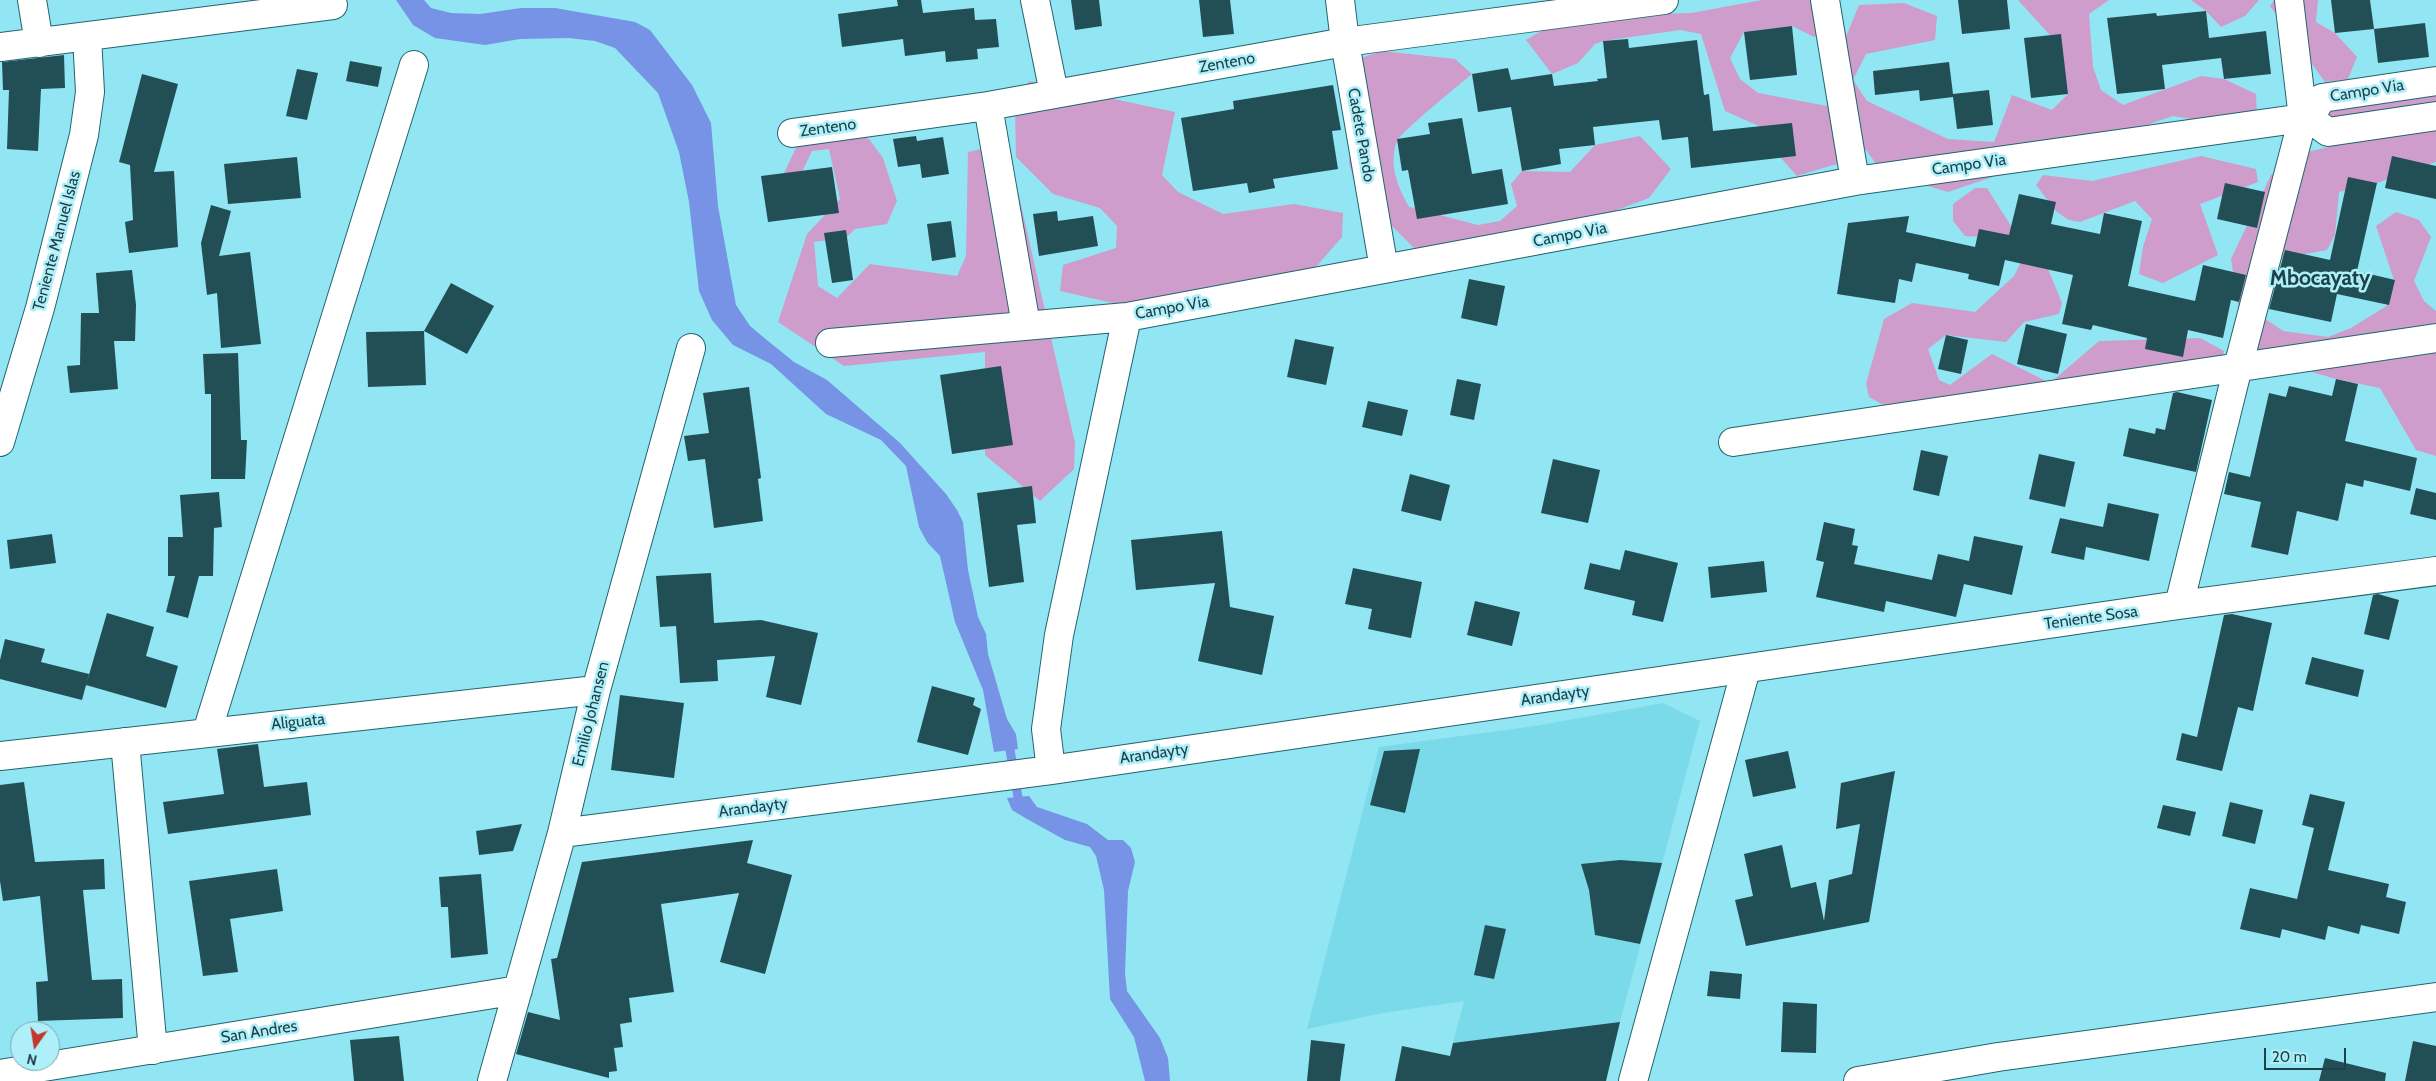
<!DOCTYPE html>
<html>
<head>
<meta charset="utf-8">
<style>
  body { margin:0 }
  #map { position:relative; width:2436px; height:1081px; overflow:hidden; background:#92e5f2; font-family:Cabin,sans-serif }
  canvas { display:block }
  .north { position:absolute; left:10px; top:1021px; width:50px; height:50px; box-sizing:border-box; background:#afeffa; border:1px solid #75a9b2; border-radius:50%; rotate:193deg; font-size:14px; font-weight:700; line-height:20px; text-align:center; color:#1e4147 }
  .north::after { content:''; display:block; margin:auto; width:18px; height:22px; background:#c4362c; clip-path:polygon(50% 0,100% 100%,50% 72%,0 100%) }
  .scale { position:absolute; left:2264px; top:1048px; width:82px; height:22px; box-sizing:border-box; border:2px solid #1e4147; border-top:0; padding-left:6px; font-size:15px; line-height:18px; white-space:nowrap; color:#1e4147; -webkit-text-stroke:4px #afeffa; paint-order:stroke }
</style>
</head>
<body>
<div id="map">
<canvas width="2436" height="1081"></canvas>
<div class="north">N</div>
<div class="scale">20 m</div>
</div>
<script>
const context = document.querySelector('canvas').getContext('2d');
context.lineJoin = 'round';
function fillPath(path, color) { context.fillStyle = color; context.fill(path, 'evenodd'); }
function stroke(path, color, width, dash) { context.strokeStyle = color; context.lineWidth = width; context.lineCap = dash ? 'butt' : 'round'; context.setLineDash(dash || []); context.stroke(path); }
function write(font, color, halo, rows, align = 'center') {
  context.font = font + ' Cabin,sans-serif'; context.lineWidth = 5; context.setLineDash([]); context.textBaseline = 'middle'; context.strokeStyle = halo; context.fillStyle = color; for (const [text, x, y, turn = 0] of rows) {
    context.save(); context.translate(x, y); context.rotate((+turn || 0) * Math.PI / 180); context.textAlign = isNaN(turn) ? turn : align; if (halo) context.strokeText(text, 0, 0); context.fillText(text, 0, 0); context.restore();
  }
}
const built = new Path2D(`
  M1663,703L1700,721L1620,1022L1443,1081L1464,1001L1383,1013L1307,1029L1379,747L1535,726Z`);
const green = new Path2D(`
  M1762,0H1816L1835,24L1814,37L1792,26L1744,32L1730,58L1740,79L1758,93L1827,106L1846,122L1832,71L1859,5L1904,3L1937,16L1935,40L1866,54L1853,80L1867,101L1948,139L1994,142L2012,95L2052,110L2068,94L2058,44L2018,0H2109L2089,14L2093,67L2101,90L2123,105L2201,76L2224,79L2256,94L2257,118L2236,126L2173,116L1948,192L1882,172L1850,128V160L1797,176L1781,158L1770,131L1725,111L1701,34L1680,30L1603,41L1595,44L1578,63L1552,74L1526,40L1565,17L1691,13Z
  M2191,0H2259L2245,16L2221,27L2206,11Z
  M2274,0H2318L2316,22L2335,33L2357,57L2348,79L2325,82L2270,6Z
  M1382,51L1455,59L1472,74C1461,83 1400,133 1397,141C1388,165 1398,187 1409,207L1478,225L1500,221L1517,206L1511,184L1522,171L1570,172L1595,145L1640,136L1671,169L1649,198L1526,244L1426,260L1357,191L1349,163V85L1361,58Z
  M1029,81L1175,112L1162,175L1178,192L1223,214L1294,204L1343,213L1342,237L1308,276L1139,309L1060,291L1063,265L1116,248L1117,226L1100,208L1053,194L1016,157L1015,106Z
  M2436,91V106L2325,123L2321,110Z
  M827,120L869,139L883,158L897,201L887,224L855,229L847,237L814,242L818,286L837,298L870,264L957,276L966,256L968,152L1007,143L1075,443L1074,469L1040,501L985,455V352L844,366L778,322L807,234L840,199L829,149L812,151L791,195L784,173L806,127Z
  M2436,122V162L2377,183L2339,192L2335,235L2327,250L2277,259L2264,318L2283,331L2328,337L2351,328L2388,305L2394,280L2376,226L2396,212L2419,220L2431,237L2414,281L2424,301L2436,311V456L2416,450L2380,388L2336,379L2257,356L2243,337L2231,259L2271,175L2303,153Z
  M2201,156L2256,169L2258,182L2200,204L2218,255L2163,283L2139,274L2143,247L2152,219L2135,201L2080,222L2069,220L2057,212L2036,185L2043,175L2092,181Z
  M1975,188H1987L2011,226L2037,242L2062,303L2059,314L2024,322L2006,342L1946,335L1928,349L1939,380L1950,385L1992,354L2050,383L2099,341L2200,338L2224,351L2221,363L1914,422L1869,397L1866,384L1884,319L1912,303L1975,312L2014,276L2020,264L2019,239L1965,236L1953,221V204Z`);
const water = new Path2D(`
  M396,0H424L431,8L451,13L480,14L521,8H555L635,22L650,30L692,85L711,123L718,206L736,305L750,326L768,341L794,362L827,380L900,443L946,494L957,510L963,522L968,570L978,617L986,634L988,654L1007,719L1016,734L1018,749L994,752L983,690L955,622L940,556L927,542L919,527L906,466L881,440L826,414L771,364L733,345L712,320L699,291L689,202L679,152L658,93L615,48L595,41L569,38L520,39L485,45L435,38L413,25Z
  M1029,796L1037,807L1087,824L1108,840H1123L1131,848L1135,862L1128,891L1125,973L1127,991L1160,1038L1168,1058L1170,1081H1145L1134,1037L1110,999L1104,890L1096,856L1090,847L1065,840L1027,819L1012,810L1007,798Z`);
const stream = new Path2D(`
  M1008,738L1019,803L1024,807`);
const building = new Path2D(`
  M897,0H921L923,13L974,8L975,20L996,19L999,47L977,49L978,59L946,62L945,51L905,56L903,39L842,47L838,14L898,6Z
  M1071,0H1099L1102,26L1075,30Z
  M1199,0H1230L1234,34L1203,37Z
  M1958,0H2007L2010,29L1962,34Z
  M2331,0H2370L2374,29L2335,33Z
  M2206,11L2209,38L2266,31L2271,74L2224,79L2221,58L2162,65L2165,89L2117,94L2107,18L2156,13L2157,16Z
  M2425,23L2429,57L2378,63L2374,29Z
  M1792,26L1797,75L1750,80L1744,32Z
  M2061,34L2068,94L2031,98L2024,38Z
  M1628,39L1629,48L1697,40L1704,95L1709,94L1713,131L1792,123L1796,156L1691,168L1688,137L1662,140L1659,120L1593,127L1595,145L1559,149L1561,164L1522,171L1511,107L1478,112L1472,74L1508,68L1511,80L1552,74L1554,86L1598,81L1597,79L1607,78L1603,41Z
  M64,55L65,88L41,89L38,151L7,149L9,90H3L2,62Z
  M350,61L382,67L378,87L346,81Z
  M1949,62L1953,94L1989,90L1993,125L1957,129L1953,97L1920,101L1919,90L1875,95L1873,71Z
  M297,69L318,73L307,120L286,116Z
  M142,74L178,84L154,172L174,171L178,247L129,253L125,222L133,220L130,165L119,162Z
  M1333,85L1341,130L1332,131L1338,169L1273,179L1275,188L1249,193L1247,183L1193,191L1181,118L1234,109L1233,101Z
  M1462,118L1472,174L1502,169L1508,204L1417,219L1408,170L1402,171L1397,139L1430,134L1428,123Z
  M916,136L917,141L943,137L949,174L922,178L920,164L898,167L893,139Z
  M2392,156L2436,166V199L2385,188Z
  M297,157L301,198L228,204L224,164Z
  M832,167L839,213L768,222L761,176Z
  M2348,177L2377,183L2357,271L2395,280L2389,305L2337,294L2331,322L2269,309L2285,250L2330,260Z
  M2225,183L2265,192L2257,228L2217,219Z
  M2019,194L2056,202L2051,224L2100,234L2104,213L2142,221L2128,286L2195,301L2203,265L2246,275L2239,302L2231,300L2223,338L2188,330L2183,357L2145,349L2147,338L2093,325L2091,330L2062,324L2073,275L2005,260L1999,286L1968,279L1969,274L1916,263L1912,282L1899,279L1895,303L1837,294L1848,223L1909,216L1906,232L1975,247L1979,229L2009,235Z
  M211,205L231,211L219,256L250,252L261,344L221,348L217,293L207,295L201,243Z
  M1057,211L1058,221L1093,216L1098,246L1039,256L1033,214Z
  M951,221L956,257L932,261L927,224Z
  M846,230L853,280L832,283L824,233Z
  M132,270L136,305L135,341H114L118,389L70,393L67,366L80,365L81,313H99L96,273Z
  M1469,279L1505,286L1497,326L1461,318Z
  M451,283L494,306L467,354L424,331Z
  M2026,324L2067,334L2058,374L2017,364Z
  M424,331L426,385L368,387L366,332Z
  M1946,335L1968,340L1961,374L1938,369Z
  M1295,339L1334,347L1326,385L1287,377Z
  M238,353L241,440H247L245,479H211V394H205L203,354Z
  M1001,366L1013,445L952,454L940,375Z
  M1457,379L1481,384L1474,420L1450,415Z
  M2336,379L2358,384L2345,441L2417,458L2410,491L2364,480L2363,487L2346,483L2338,521L2297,511L2288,555L2251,547L2261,502L2224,494L2229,472L2250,477L2269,393L2286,397L2289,386L2332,396Z
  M749,387L761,478L758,479L763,521L714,528L705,459L688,461L684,436L709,433L703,393Z
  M2177,392L2212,400L2196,472L2123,456L2129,428L2155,434L2156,428L2165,430L2173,393Z
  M1368,401L1408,410L1402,436L1362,427Z
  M1921,450L1948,456L1939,496L1913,490Z
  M2039,454L2075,462L2065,507L2029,499Z
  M1553,459L1600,470L1588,523L1541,513Z
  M1410,474L1450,485L1441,521L1401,511Z
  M1032,486L1036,523L1017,525L1024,582L989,587L977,493Z
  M2416,488L2436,493V520L2410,514Z
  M219,492L222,527L214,528L213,576H199L188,618L166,612L175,576H168V537H183L180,495Z
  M2108,503L2159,514L2149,561L2086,547L2084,560L2051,553L2060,518L2103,527Z
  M1824,522L1855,529L1852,545L1858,546L1854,564L1932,580L1938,554L1969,561L1974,536L2023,546L2012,595L1964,584L1956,617L1886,601L1884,612L1816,597L1824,562L1816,560Z
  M1222,531L1230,607L1274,616L1262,675L1198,661L1215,583L1136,590L1131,540Z
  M52,534L56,563L10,569L7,540Z
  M1625,550L1678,563L1663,622L1632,615L1635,601L1584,589L1590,563L1620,570Z
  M1764,561L1767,592L1711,598L1708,567Z
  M1353,568L1422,582L1411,638L1368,629L1372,609L1345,604Z
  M711,573L714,623L761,620L818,633L801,705L766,697L775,656L717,660L718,681L680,683L676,626L660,627L656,576Z
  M2378,594L2399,600L2389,640L2364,634L2373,595Z
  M1475,601L1520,612L1512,646L1467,635Z
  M107,613L154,627L146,656L178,666L166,708L86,685Z
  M2232,614L2272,623L2253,711L2238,707L2222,771L2176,760L2182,733L2197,737L2224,615Z
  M5,639L45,649L41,662L89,674L82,700L0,679V660Z
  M2312,657L2364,670L2358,697L2305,684Z
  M932,686L975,698L973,705L981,709L968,755L917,742Z
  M620,695L684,703L674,778L611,770Z
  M258,744L264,787L307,782L311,815L168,834L163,802L224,794L217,749Z
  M1420,749L1405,813L1370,805L1384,751Z
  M1788,751L1796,788L1753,797L1745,760Z
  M1895,771L1869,922L1746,946L1735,900L1753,896L1744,854L1782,845L1791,888L1816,882L1824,921L1829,880L1852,874L1860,824L1836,829L1841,783Z
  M24,782L35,862L104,859L105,889L83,890L92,980L122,979L123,1018L38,1021L36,982L48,981L40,896L3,901L0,881V785Z
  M2310,794L2345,802L2328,870L2389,884L2386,897L2406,902L2399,934L2361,925L2359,934L2328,926L2325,940L2282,929L2280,938L2240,929L2250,888L2297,899L2314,828L2302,825Z
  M2230,802L2263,810L2255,844L2222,836Z
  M2163,805L2196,812L2190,836L2157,828Z
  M522,824L513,851L479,855L476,831Z
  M753,840L747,863L792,875L765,974L720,962L739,893L661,904L674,992L629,998L632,1022L620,1024L623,1047L614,1048L617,1071L609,1072V1078L516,1054L528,1012L560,1020L551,959L557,958L582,862Z
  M1620,860L1662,863L1640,944L1595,935L1589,890L1581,864Z
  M277,869L283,911L230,919L238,972L203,976L189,881Z
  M481,874L488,954L451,958L448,907H441L439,877Z
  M1485,925L1506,929L1494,979L1474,975Z
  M1710,971L1742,974L1740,999L1707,996Z
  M1783,1002L1817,1004L1816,1053L1781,1052Z
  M1620,1022L1606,1081H1395L1402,1046L1450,1056L1453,1043Z
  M399,1036L404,1081H354L350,1040Z
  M1311,1040L1345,1044L1340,1081H1307Z
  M2413,1041L2436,1046V1081H2405Z
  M2325,1058L2386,1073L2385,1081H2319Z`);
const street = new Path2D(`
  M32,0L39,43
  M1035,0L1054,93
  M1340,0L1345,42L1384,269
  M1825,0L1855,181
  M0,47L333,5
  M988,106L1026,325
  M2309,118L2322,98L2436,81
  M792,133L988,106L1345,42L1664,0
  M830,343L1127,317L1855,181L2303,118H2309L2328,132L2436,116
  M0,442L40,308L84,135L90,92L87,37
  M1733,442L2436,338
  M2179,605L2238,367L2303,118L2289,0
  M207,732L414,65
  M125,742L153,1050
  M0,756L596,690
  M1051,770L1046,729L1059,635L1127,317
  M562,833L1051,770L2179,605L2436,571
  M0,1074L518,990
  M492,1081L562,833L596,690L691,348
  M1633,1081L1746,669
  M1858,1081L1998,1057L2436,997`);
const streetNames = [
  ["Zenteno",1227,63,-10],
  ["Campo Via",2367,91,-9],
  ["Zenteno",828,128,-8],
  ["Cadete Pando",1361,135,80],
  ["Campo Via",1969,165,-8],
  ["Campo Via",1570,235,-11],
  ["Teniente Manuel Islas",57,241,-75],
  ["Campo Via",1172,308,-10],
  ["Teniente Sosa",2091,618,-8],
  ["Arandayty",1555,696,-8],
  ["Emilio Johansen",591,714,-76],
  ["Aliguata",298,722,-6],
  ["Arandayty",1154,754,-8],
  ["Arandayty",753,808,-7],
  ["San Andres",259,1032,-9]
];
const districtNames = [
  ["Mbocayaty",2320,279]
];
fillPath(built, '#7bdae9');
fillPath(green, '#cf9dcc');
fillPath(water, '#7793e5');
stroke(stream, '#7793e5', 9);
fillPath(building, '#224f55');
stroke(street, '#22646d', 30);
stroke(street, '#fff', 28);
write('16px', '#1e4147', '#afeffa', streetNames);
write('bold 21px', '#1e4147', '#afeffa', districtNames);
</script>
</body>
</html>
